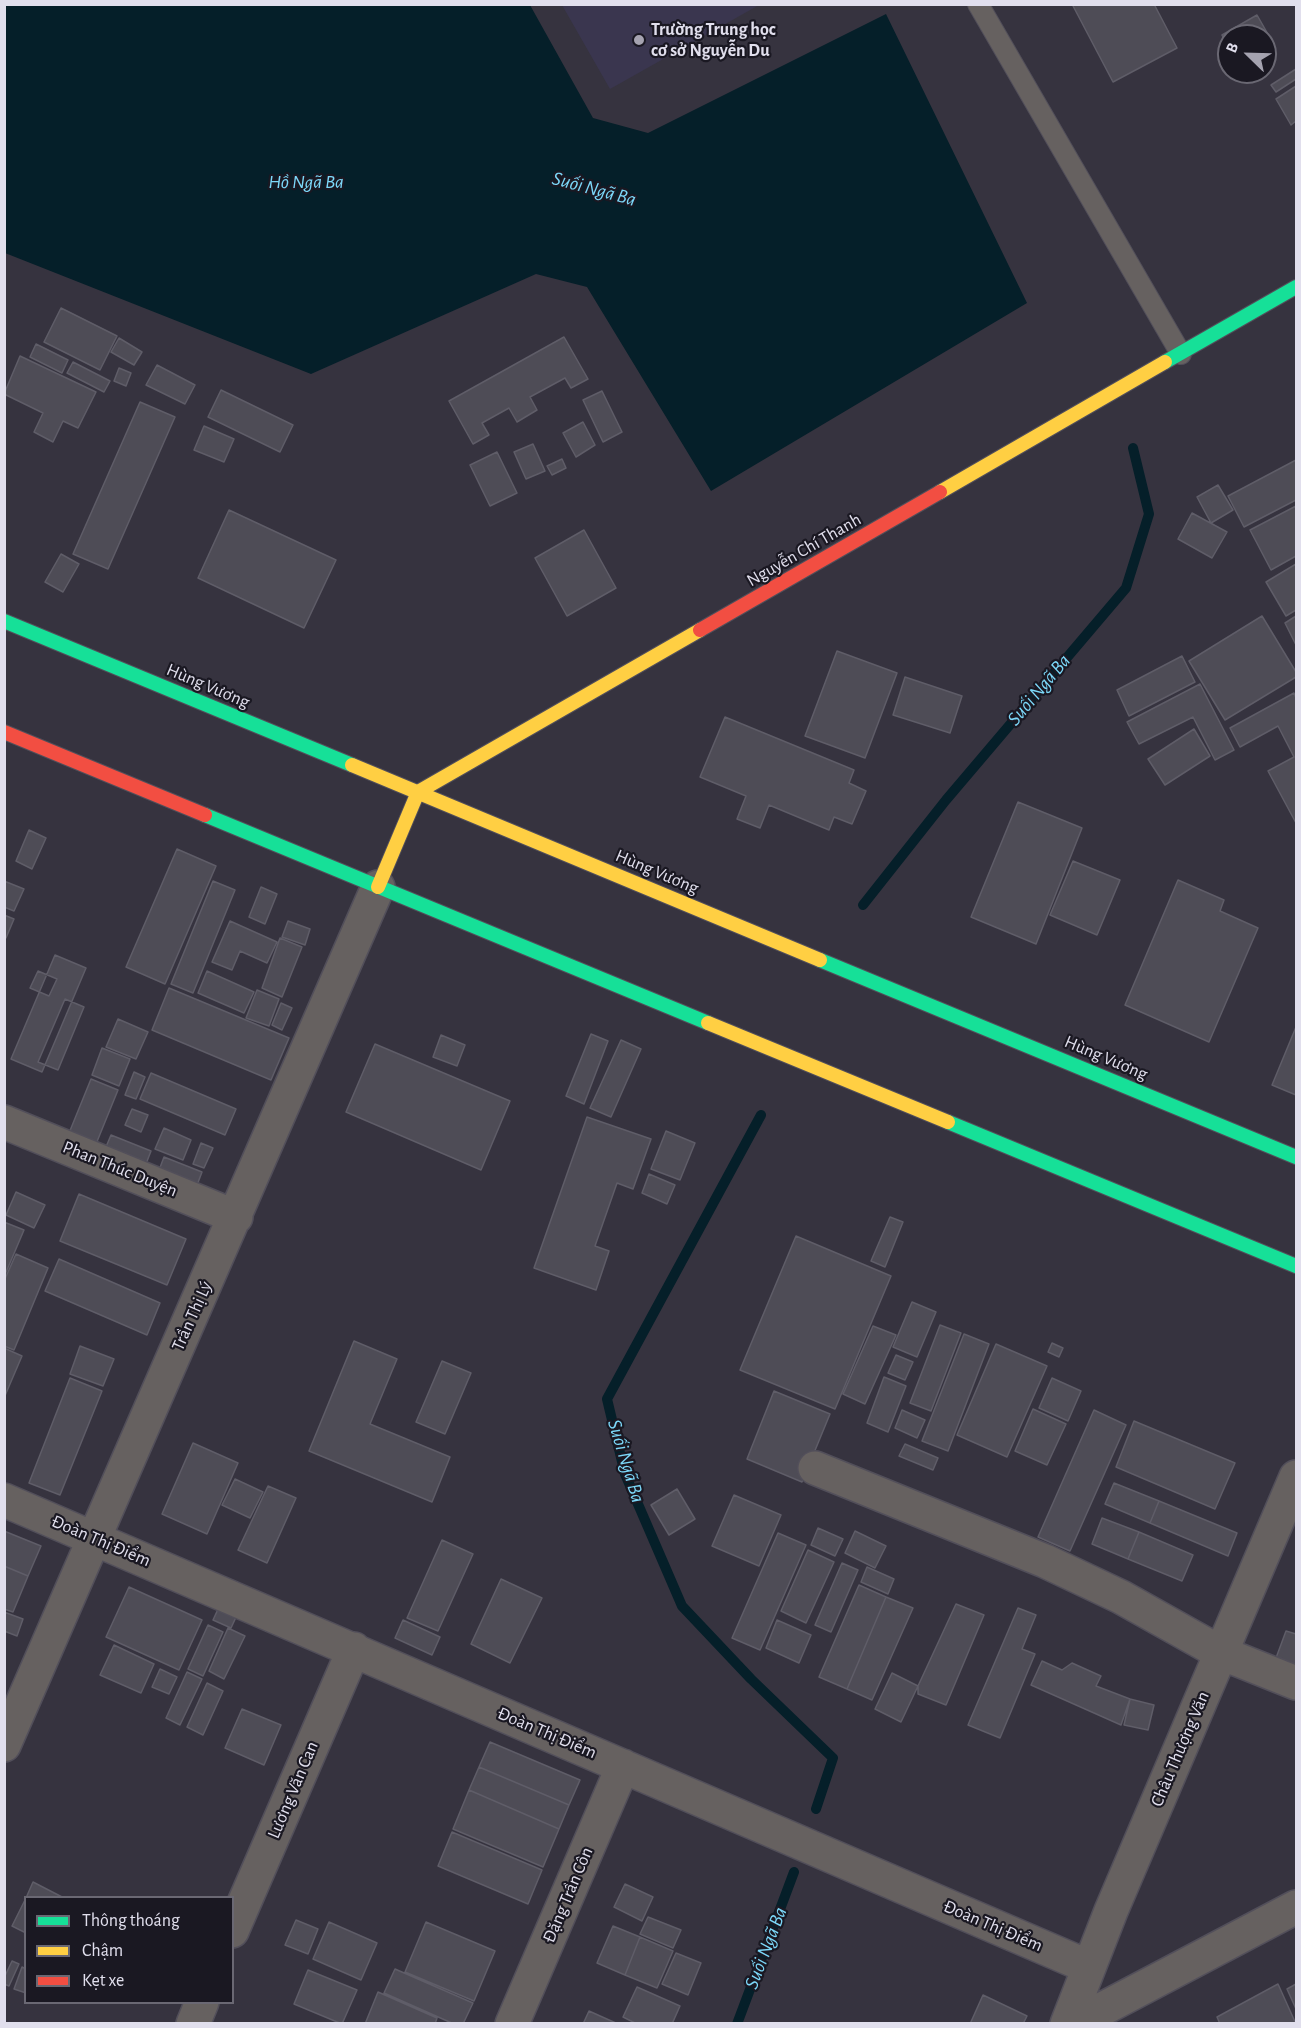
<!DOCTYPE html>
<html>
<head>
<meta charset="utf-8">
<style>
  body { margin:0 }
  #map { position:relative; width:1301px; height:2028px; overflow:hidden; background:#36333f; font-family:"Alegreya Sans",sans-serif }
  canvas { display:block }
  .frame { position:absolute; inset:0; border:6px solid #e1dfed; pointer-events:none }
  .legend { position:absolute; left:24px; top:1896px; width:210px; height:108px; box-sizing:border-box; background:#1a1822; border:2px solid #6a6873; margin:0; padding:8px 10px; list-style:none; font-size:18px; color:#e1dfed }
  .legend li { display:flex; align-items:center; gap:12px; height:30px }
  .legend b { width:30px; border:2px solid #6a6873 }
  .north { position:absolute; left:1217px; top:24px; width:60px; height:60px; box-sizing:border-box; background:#1a1822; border:2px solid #6a6873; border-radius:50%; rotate:293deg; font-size:16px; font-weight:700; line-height:24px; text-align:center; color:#e1dfed }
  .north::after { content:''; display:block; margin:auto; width:21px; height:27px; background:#a5a3b0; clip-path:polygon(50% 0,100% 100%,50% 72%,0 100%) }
</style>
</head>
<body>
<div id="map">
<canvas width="1301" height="2028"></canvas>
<div class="frame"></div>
<ul class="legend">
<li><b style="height:8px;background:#16e098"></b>Thông thoáng</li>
<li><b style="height:8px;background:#ffcf43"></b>Chậm</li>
<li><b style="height:8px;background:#f24e42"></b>Kẹt xe</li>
</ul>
<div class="north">B</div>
</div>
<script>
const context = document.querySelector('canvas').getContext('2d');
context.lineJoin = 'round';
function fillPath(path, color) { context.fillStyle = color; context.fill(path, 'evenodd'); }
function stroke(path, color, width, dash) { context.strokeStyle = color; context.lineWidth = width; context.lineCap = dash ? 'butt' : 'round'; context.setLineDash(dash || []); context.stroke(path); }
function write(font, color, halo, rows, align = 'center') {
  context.font = font + ' "Alegreya Sans",sans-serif'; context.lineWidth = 4.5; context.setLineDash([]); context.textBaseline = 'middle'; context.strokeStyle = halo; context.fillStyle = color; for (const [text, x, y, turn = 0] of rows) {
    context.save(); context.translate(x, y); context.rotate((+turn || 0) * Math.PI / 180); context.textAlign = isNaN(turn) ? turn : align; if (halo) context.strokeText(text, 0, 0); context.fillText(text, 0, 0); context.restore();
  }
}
const built = new Path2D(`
  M562,5H759L610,89Z`);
const water = new Path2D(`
  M4,5H530L593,118L648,133L886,14L1027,303L711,491L587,287L536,274L311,374L5,253Z`);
const stream = new Path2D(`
  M863,905L946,800L1126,588L1149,514L1133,448
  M761,1115L607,1399L625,1474L682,1606L751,1679L833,1758L816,1809
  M737,2024L794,1872`);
const building = new Path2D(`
  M1072,4H1154L1177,48L1113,82Z
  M1257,15L1273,43L1265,47V36H1229V47L1222,35Z
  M1296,69V79L1276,92L1271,85Z
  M1296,86V121L1291,125L1276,99Z
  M61,308L117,336L100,370L44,342Z
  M564,337L588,379L571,388L565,378L530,397L537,410L517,422L509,408L482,423L489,435L473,444L449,401Z
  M119,338L142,352L134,365L111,352Z
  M36,344L68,360L62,373L30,357Z
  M20,356L96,392L78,428L63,421L53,442L34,432L43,413L4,394Z
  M73,362L110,381L104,392L67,373Z
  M157,365L195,385L185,404L146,385Z
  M119,368L131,373L126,386L114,381Z
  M221,390L293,425L280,452L208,417Z
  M602,391L622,432L603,442L583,400Z
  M140,402L175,417L108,569L73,554Z
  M583,422L595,445L576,457L563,433Z
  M204,426L234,439L224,462L194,450Z
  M533,444L545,471L526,479L514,452Z
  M497,452L517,493L490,506L470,465Z
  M562,459L566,468L552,475L547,466Z
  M1296,460V500L1244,527L1228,496Z
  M1218,485L1233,510L1211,523L1197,497Z
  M1296,506V556L1271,570L1250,530Z
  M229,510L336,560L304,628L198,578Z
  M1192,513L1227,532L1212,558L1178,539Z
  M584,530L616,588L567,616L535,558Z
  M61,554L79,564L63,592L45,582Z
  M1296,564V610L1286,616L1266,582Z
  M1262,616L1296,672V677L1225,720L1189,661Z
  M1296,616V645L1285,623Z
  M837,651L897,673L865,758L805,736Z
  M1182,656L1195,682L1129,716L1117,690Z
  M905,677L962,696L950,733L893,715Z
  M1200,684L1234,750L1215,760L1193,717L1139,744L1127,722Z
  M1294,693L1296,698V823L1268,771L1294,757L1278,726L1240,747L1230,728Z
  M725,717L854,770L849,783L866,791L852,824L834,817L829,830L769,805L760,828L737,819L746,796L700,777Z
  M1194,729L1210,756L1165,785L1148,759Z
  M1018,802L1082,828L1036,944L971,917Z
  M29,830L46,838L32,869L16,861Z
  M177,849L216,866L165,984L126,967Z
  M1073,861L1120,880L1097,935L1050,915Z
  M1178,880L1224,900L1220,911L1258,928L1209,1042L1125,1005Z
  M4,881L24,889L14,911L4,907Z
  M213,881L235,890L193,993L171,984Z
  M261,887L277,894L265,924L249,917Z
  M4,915L14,919L6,938L4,937Z
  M230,921L277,942L267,963L240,951L232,970L212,962Z
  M288,921L310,929L305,945L282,937Z
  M280,938L302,947L282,997L262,988Z
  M55,955L86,968L42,1072L11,1059Z
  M38,971L57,979L49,996L30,988Z
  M207,971L254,992L244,1013L198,993Z
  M169,988L289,1038L271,1080L152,1030Z
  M257,990L279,999L269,1026L246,1018Z
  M65,999L84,1007L58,1070L38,1062Z
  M281,1003L292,1008L282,1030L272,1025Z
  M118,1019L148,1032L136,1059L106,1047Z
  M1296,1027V1095L1272,1085Z
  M591,1034L608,1041L584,1104L566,1096Z
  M441,1035L465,1045L457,1066L433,1057Z
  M621,1040L641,1049L611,1117L590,1108Z
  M375,1044L510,1101L481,1170L346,1112Z
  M102,1048L130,1059L119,1086L92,1075Z
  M134,1072L145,1077L136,1099L125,1095Z
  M151,1073L236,1109L225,1135L140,1099Z
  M91,1079L118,1090L94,1149L67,1138Z
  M132,1109L148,1115L141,1132L125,1125Z
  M587,1117L651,1139L633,1189L617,1183L595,1246L609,1251L596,1290L534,1268Z
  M164,1128L191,1140L183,1160L155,1149Z
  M666,1131L695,1143L680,1180L651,1169Z
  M111,1135L151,1151L139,1182L103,1154Z
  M201,1143L213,1148L204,1168L193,1164Z
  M164,1157L202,1172L191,1201L153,1186Z
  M649,1174L675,1185L667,1204L642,1193Z
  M16,1192L45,1205L34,1228L6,1215Z
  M79,1194L186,1239L167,1285L60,1241Z
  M890,1217L903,1222L885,1267L871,1261Z
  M4,1222L24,1230L4,1277Z
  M796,1236L891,1276L835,1409L740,1370Z
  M16,1254L48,1268L14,1350L4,1346V1281Z
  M59,1259L160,1303L147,1335L45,1291Z
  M912,1302L936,1312L917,1357L893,1347Z
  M940,1325L961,1333L931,1411L910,1403Z
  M873,1326L896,1335L865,1404L843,1394Z
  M964,1334L989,1344L948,1451L922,1441Z
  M354,1341L397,1359L370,1424L450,1457L432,1502L309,1451Z
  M1052,1343L1063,1348L1059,1357L1048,1352Z
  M996,1344L1047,1366L1007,1457L957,1435Z
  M80,1346L114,1359L103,1386L70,1374Z
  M4,1348L22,1356L4,1398Z
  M896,1355L913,1362L905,1380L888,1373Z
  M442,1361L471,1373L445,1434L416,1422Z
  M884,1377L906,1386L888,1432L867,1423Z
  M70,1378L102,1391L60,1495L29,1483Z
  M1052,1378L1081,1391L1068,1421L1039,1408Z
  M774,1391L830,1414L802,1482L747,1459Z
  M1033,1409L1066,1424L1047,1465L1015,1451Z
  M902,1410L925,1420L917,1438L895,1428Z
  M1094,1410L1126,1425L1070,1551L1038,1537Z
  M1134,1421L1235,1463L1215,1509L1116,1467Z
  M193,1443L238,1463L207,1534L162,1514Z
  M905,1444L938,1458L933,1470L899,1456Z
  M235,1479L263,1492L250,1518L222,1505Z
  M1114,1483L1159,1501L1150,1523L1105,1504Z
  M268,1486L296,1498L267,1563L238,1550Z
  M677,1489L695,1519L669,1535L651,1505Z
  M734,1495L781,1515L759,1566L712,1546Z
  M1159,1501L1237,1533L1228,1556L1150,1523Z
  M1102,1518L1139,1532L1128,1559L1092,1544Z
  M818,1528L843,1539L835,1556L811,1545Z
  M4,1531L41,1546L28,1576L4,1566Z
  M855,1531L886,1546L875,1568L845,1553Z
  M1139,1532L1193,1555L1182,1581L1128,1559Z
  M778,1533L806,1545L760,1650L732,1638Z
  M442,1540L473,1554L438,1631L407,1618Z
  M808,1550L834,1562L806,1623L781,1611Z
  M842,1563L858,1570L831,1632L815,1625Z
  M4,1566L28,1576L13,1612L4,1609Z
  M867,1567L894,1579L888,1594L861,1582Z
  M501,1579L542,1598L510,1663L471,1644Z
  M859,1585L886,1597L847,1689L819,1677Z
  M129,1587L202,1620L179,1670L106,1637Z
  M886,1597L913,1608L872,1700L847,1689Z
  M956,1604L984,1615L946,1705L918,1694V1686Z
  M219,1607L237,1615L231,1628L213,1620Z
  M1018,1608L1036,1615L1022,1649L1035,1654L1000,1738L968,1725Z
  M4,1612L23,1619L17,1636L4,1631Z
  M403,1620L440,1637L432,1655L395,1638Z
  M777,1620L811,1635L799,1663L766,1648Z
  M208,1625L223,1632L203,1676L188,1669Z
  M228,1628L245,1636L224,1679L209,1671Z
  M1286,1631L1296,1634V1674L1273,1666Z
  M114,1645L154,1664L141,1693L100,1675Z
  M1042,1661L1062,1670L1072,1663L1101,1676L1096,1686L1130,1699L1121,1725L1031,1685Z
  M160,1669L177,1677L169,1694L152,1687Z
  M187,1672L202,1679L180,1725L166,1718Z
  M892,1673L918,1686L901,1722L875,1709Z
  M207,1683L223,1691L203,1735L187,1727Z
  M1130,1699L1154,1705L1148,1730L1124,1725Z
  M242,1709L281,1725L264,1765L225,1748Z
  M490,1742L580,1780L569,1805L479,1767Z
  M479,1767L569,1805L559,1829L469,1790Z
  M469,1790L559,1829L543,1867L453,1829Z
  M452,1832L542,1870L528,1904L438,1866Z
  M33,1882L64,1898H26Z
  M625,1884L653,1897L642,1921L614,1907Z
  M26,1898V1933L12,1926Z
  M648,1917L681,1930L673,1948L640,1934Z
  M296,1920L318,1929L308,1954L285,1945Z
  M329,1922L377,1943L361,1980L313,1959Z
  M426,1922L495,1951L474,2001L405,1972Z
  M613,1926L640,1937L625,1975L597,1963Z
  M640,1937L673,1951L657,1988L625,1975Z
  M676,1953L701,1963L688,1995L662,1984Z
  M12,1961L19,1964L9,1986L4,1984V1978Z
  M22,1967L26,1969V1993L14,1989Z
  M395,1969L473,2003L463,2024H454L384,1993Z
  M308,1970L357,1990L342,2024L294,2004Z
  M1278,1984L1296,2024H1220L1217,2017Z
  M1296,1984V2009L1287,1989Z
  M637,1987L680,2006L672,2024H637L623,2017Z
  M378,1992L437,2018L435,2024H365Z
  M983,1995L1027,2016L1023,2024H970Z
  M589,2011L618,2024H583Z`);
const lane = new Path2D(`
  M978,4L1181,354`);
const street = new Path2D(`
  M4,1122L236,1217
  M815,1468L1045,1561L1121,1597L1221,1653L1296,1683
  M4,1500L1089,1967
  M4,1745L378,887
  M232,1931L354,1649
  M193,2024L202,2002
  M512,2024L623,1766
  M1067,2024L1111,1911L1296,1477
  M1074,2024L1296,1907`);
const fast = new Path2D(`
  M1165,362L1296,287
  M4,621L352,765
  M205,815L708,1023
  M820,960L1296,1157
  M948,1122L1296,1266`);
const slow = new Path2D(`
  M940,492L1165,362
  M352,765L820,960
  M378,887L418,792L700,630
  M708,1023L948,1122`);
const jam = new Path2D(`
  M700,630L940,492
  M4,732L205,815`);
const markers = [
  [639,40,6,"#a5a3b0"]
];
const poiNames = [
  ["Trường Trung học",651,30],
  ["cơ sở Nguyễn Du",651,51]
];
const streetNames = [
  ["Nguyễn Chí Thanh",804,550,-30],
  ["Hùng Vương",208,686,23],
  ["Hùng Vương",657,872,23],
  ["Hùng Vương",1106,1058,23],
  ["Phan Thúc Duyện",120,1169,22],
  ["Trần Thị Lý",192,1316,-66],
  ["Đoàn Thị Điểm",101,1541,23],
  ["Đoàn Thị Điểm",547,1733,23],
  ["Châu Thượng Văn",1180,1749,-67],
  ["Lương Văn Can",293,1790,-67],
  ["Đặng Trần Côn",568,1895,-67],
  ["Đoàn Thị Điểm",993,1926,23]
];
const waterNames = [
  ["Hồ Ngã Ba",306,182],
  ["Suối Ngã Ba",594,189,15],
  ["Suối Ngã Ba",1039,690,-50],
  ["Suối Ngã Ba",626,1461,73],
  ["Suối Ngã Ba",766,1948,-69]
];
fillPath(built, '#3a364f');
fillPath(water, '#051f29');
stroke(stream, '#051f29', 10);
fillPath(building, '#4e4c56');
stroke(building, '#5f5d68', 1.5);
stroke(lane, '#524f5a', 22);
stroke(street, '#524f5a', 36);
stroke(fast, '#524f5a', 16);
stroke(slow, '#524f5a', 16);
stroke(jam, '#524f5a', 16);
stroke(lane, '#666160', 20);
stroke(street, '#666160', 33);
stroke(fast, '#16e098', 14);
stroke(slow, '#ffcf43', 14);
stroke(jam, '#f24e42', 14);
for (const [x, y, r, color] of markers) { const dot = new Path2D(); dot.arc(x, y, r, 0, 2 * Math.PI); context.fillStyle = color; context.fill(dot); stroke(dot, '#1a1822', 2); }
write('bold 18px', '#e1dfed', '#1a1822', poiNames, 'left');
write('18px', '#e1dfed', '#1a1822', streetNames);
write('italic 20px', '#7cd8f9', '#1a1822', waterNames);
</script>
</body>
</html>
